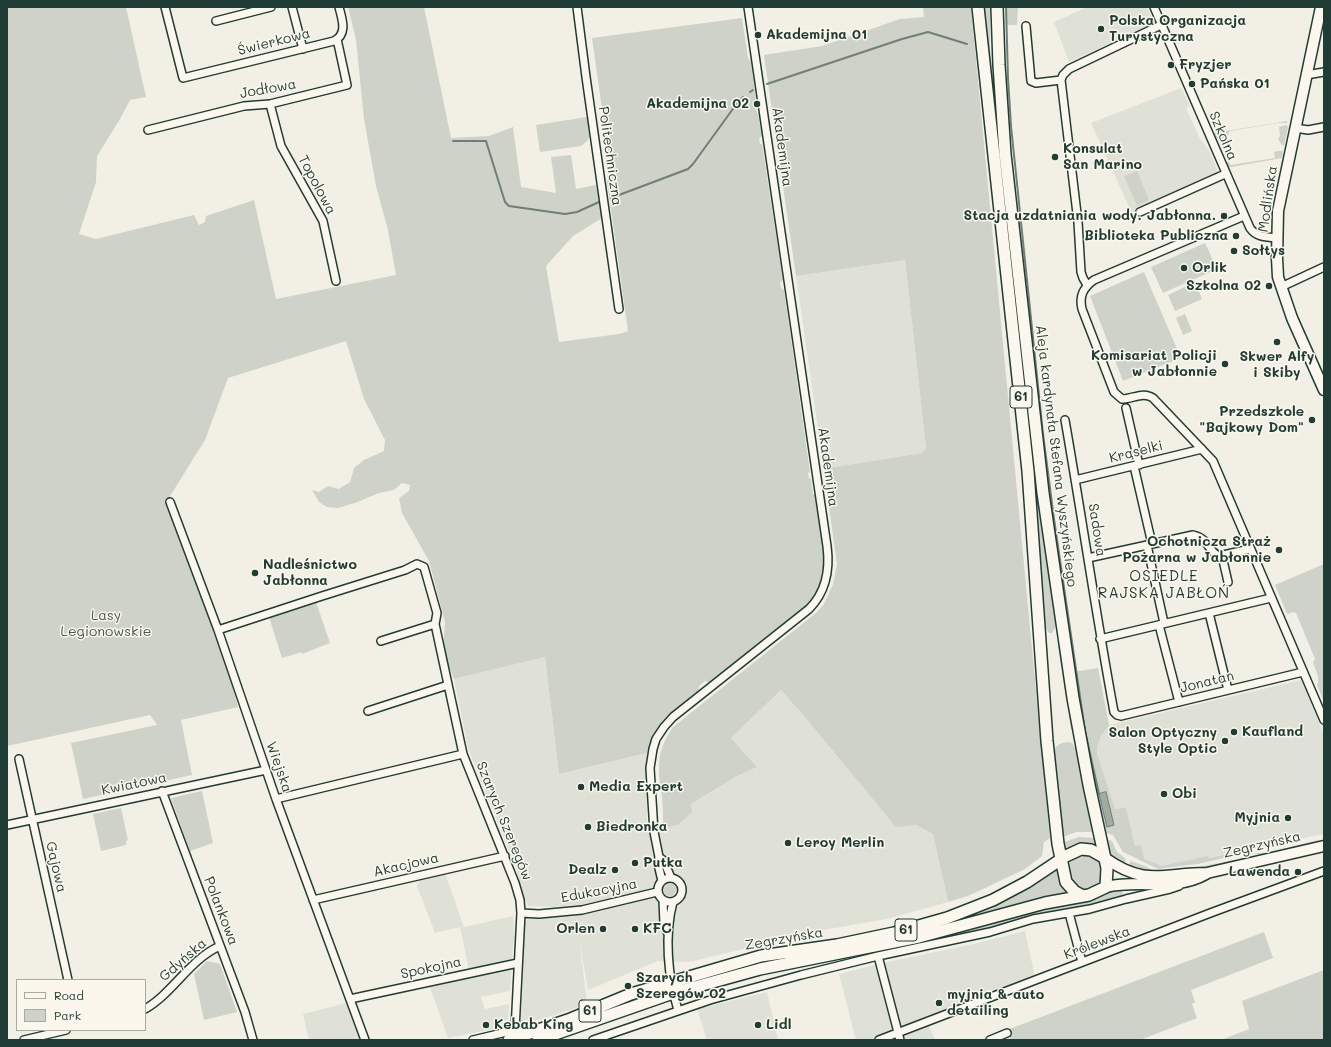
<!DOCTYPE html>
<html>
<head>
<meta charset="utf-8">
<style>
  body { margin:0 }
  #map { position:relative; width:1331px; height:1047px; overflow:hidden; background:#f2f0e5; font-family:Mali,sans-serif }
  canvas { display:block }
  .frame { position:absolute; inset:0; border:8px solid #1f3d34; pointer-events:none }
  .legend { position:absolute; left:16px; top:979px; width:130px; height:52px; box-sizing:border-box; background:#fbf7ec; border:1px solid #a3ada2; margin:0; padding:5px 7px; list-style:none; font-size:12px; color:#1f3d34 }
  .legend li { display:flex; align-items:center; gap:8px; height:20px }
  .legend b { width:20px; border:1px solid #a3ada2 }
</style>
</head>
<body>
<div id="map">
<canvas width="1331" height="1047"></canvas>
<div class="frame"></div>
<ul class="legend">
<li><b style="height:5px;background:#fbf7ec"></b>Road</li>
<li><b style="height:11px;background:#cfd2c8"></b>Park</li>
</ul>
</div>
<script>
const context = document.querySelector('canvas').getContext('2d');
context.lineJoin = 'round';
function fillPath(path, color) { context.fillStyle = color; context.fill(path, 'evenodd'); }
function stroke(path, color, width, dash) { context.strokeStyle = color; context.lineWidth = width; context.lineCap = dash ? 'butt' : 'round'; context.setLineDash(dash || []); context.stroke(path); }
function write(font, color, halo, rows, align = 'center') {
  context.font = font + ' Mali,sans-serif'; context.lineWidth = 3; context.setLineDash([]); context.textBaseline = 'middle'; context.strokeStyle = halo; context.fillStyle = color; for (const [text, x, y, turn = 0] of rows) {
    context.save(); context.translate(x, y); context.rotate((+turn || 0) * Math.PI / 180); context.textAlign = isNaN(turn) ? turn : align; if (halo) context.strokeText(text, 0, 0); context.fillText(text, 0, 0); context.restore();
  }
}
const built = new Path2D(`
  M1087,7H1147L1154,23L1069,62L1054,22Z
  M1181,88L1190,106L1186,108L1199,137L1210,152L1218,172L1135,220L1091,123Z
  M905,260L926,448L922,453L828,468L823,464L796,276Z
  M545,657L559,774L647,753V829L663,828L678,825L691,804L737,776L757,767L731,738L781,690L810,723L916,825L933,834L948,902L887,919L812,932L690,962L658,961L588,990L579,938L587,1004L543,1019L521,1023L525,922L530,917L550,918L576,916L575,905L552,907L528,906L523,897L516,868L468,748L454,679Z
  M1301,680L1324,734V834L1162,867L1144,859L1141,845L1135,846L1126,807L1115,809L1097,753V744L1101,734L1109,725Z
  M445,873L464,927L513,916L514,936L512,960L469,970L460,927L435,933L417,886L421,878Z
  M1025,931L1035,977L902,1028L899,1025L883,965L887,962L978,943Z
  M875,965L892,1030L890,1032L870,1040H856L839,974Z
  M512,966L510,991L481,997L485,1009L509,1004L508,1026L448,1038L429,985Z
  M767,992L778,1040H707L697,1009Z
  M346,1003L360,1040H309L303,1014Z
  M929,1026L935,1040H906L904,1036Z`);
const green = new Path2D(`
  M7,7H126L146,97L130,100L120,119L97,156L96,182L79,234L96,239L194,215L199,225L205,222L206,216L254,200L276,299L396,275L388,230L376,186L364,119L356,40L348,7H424L451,138L489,136L513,127L521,187L556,193L551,157L571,155L576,189L596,185L602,218L573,236L546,266L559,342L619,334L628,331L607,181L612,179L592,38L742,18L748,58L751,62L756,100L753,101L754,107H756L757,113H758L762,136L759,138L760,144H762L783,280L780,283L781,288L784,290L810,472L808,473L809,478L811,479L813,494H816C819,520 829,556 821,581C818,591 812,599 805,608L711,683L705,681L699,686V692C674,711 656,722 647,753L559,774L545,657L454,679L443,652L445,622L429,561L402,513L399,498L409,491L410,485L402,483L394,490L379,493L355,503L338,508L327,507L319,502L312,490L319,492L328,486L339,489L350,482L354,468L364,460L384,451L385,440L364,399L346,341L228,378L205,440L167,501L192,565L230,675L238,707L181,720L192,775L83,799L71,743L157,725L150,715L7,746Z
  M923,7H971L1050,838L1044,842L1042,856L1025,869L968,896L948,902L933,834L916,825L896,827L810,723L781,690L731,738L757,767L737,776L691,804L692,812L678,825L663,828C663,816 663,802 661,790C657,764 658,749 673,727L817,612L824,604L833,584L837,564L823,464L828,468L922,453L926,448L905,260L796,276L764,55L822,46L900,19L924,17Z
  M981,7H990V48L998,127L1035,466L1056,619V626L1052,633H1049L1042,623Z
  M1007,7H1018L1017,25H1007Z
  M587,117L590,136L587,141L581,146L540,152L536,125Z
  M1287,121V123H1278L1230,131L1227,137L1217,139L1214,133Z
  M1286,125L1288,127L1284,146L1281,144L1278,139L1280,136L1279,127Z
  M1277,151H1283L1282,158L1226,168V163L1229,160L1230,165L1275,158L1274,152Z
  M1137,171L1149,200L1137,206L1124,176Z
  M1205,243L1217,269L1163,293L1151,267Z
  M1144,272L1181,358L1123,381L1090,296Z
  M1195,282L1202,299L1175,311L1168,295Z
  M1185,314L1192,331L1183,335L1176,318Z
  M1324,564V702L1317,685C1321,679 1315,669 1313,662L1315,659L1296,613L1293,612L1287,614L1275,585Z
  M316,602L330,643L302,654V652L282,658L269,617Z
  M1045,640L1047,647L1053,734V739H1050Z
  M1060,640L1075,736L1071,729L1058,646Z
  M1098,668L1109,725C1101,735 1097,741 1097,753L1115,809L1126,807L1135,846L1141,845L1144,859L1162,866L1208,856L1209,858L1232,853L1234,855L1233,856L1198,864L1158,869L1123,852L1113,835L1103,832L1073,672Z
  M1068,742L1072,743L1079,754L1095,832H1077L1062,837L1053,752C1057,744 1060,743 1068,742Z
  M202,791L213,843L190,851L171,798Z
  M121,808L128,840L126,841V845L101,851L93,814Z
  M1079,837L1096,838L1098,848L1064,853V842Z
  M1104,838L1112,841L1117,852L1126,859L1123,866C1110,857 1109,853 1104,838Z
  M1318,840L1319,841L1317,842L1263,855L1253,853H1267Z
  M1067 872a18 18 0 1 1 36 0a18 18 0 1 1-36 0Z
  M1234,860L1236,861L1181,872L1158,874L1127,867L1131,861L1145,866L1157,873L1198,867Z
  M1059,867L1061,878L1070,892L1035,900L914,934L872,943L777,961L695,981L770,959L871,942L927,929L976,912L996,903L1014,894Z
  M664 890a6 6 0 1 1 12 0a6 6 0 1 1-12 0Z
  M1121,888L1124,897L1047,915L975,934L883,954L882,949L979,927L1042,910L1094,899L1112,890Z
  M1264,932L1273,958L1191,990L1195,1002L1192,1004L1197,1018L1140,1040H1011L1007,1030Z
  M207,961L220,964L237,1012L204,1020L194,974Z
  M1324,970V1040H1221L1249,1029L1242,1001Z`);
const water = new Path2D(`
  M1106,792L1114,825L1107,827L1099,794Z`);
const stream = new Path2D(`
  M1006,7L1008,78L1011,126L1043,434L1054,519L1085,731L1099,794
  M767,84L902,39L928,32L967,44
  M750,92L753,90
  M453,141H486L505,202L509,206L565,214L577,212L599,202
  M611,198L688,169L693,164L735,106L743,97`);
const street = new Path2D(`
  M165,7L183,78L334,41C348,34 342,19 339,7
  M292,7L303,49
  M577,7L586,77L619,309
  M1154,7L1250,228C1256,237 1266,237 1277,238
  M216,21L271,7
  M1026,26L1031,81L1036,83L1061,80
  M1306,75L1324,72
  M270,104L281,146L323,221L336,281
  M1295,128L1308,130L1324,127
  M148,130L244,106L270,104L347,85L337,39
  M1140,212L1225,174
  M1244,216L1094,280C1083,288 1079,296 1082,309L1114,392L1122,399C1133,399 1143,391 1153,398L1213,461L1324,720
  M1087,285L1083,278L1081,272L1078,222L1061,80L1063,75L1069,69L1161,25
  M1281,287L1324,267
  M1126,408L1139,465
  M1065,420C1082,517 1096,615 1114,712L1117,715L1121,716L1303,672
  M1134,466L1152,544
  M1075,480L1202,449
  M170,502L218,630L276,799L365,1040
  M1147,545L1164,623
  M1222,556L1228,582
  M1088,558L1193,535C1210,539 1206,550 1219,556L1250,549
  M1209,613L1228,690
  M1159,625L1179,702
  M218,630L322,596L405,570L417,564L424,567L437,613L435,624L463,754L515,883L520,900L521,913L515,1030
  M1100,639L1271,598
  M381,641L435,624
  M368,711L448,685
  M19,759L68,980
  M162,791L245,1012L253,1040
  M276,799L463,754
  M7,825L266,770
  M659,857L664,861L671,878
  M658 890a12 12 0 1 1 24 0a12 12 0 1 1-24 0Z
  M662,881L658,864L659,857L654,832L650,768L653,749L656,739L664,727L673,717L809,609C826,592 830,569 827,546L748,7
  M313,900L505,856
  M663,901L664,923L668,934
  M673,902C664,935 668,978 678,1010
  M521,913L539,914L582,910L657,892
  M1069,913L1082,962
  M878,956L900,1040
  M350,999L518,963
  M145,1009C173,993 190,959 220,946
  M24,1040L66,1030
  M473,1040L515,1030L532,1029
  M593,1040L710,1000L801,975L878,956L990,932L1033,919L1090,909L1126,899L1170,889L1179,886
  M879,1040L1213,912L1324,871
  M990,1040L1007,1033`);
const secondary = new Path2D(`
  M1321,7L1278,211L1277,258L1278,277L1292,318L1324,390
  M1105,858C1146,887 1163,873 1207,873L1324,846
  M1106,887C1139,879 1174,892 1206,874`);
const primary = new Path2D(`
  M978,7L1028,471L1047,741L1058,844L1066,882L1074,891L1083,896
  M509,1040L568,1020L631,994L761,956L837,945L894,933L947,918L993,900L1027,882L1066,856L1081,849L1091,850L1105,858
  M538,1040L673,993L760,969L919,937L1045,903L1089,895L1106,887L1107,868L1089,785L1073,698L1043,493L1005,154L999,65L997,7`);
const markers = [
  [1101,29,4,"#1f3d34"],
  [758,35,4,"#1f3d34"],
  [1171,65,4,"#1f3d34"],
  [1192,84,4,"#1f3d34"],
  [757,104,4,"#1f3d34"],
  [1055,157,4,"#1f3d34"],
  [1224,216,4,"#1f3d34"],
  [1236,236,4,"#1f3d34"],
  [1234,251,4,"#1f3d34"],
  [1184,268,4,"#1f3d34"],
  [1269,286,4,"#1f3d34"],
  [1277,342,4,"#1f3d34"],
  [1225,364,4,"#1f3d34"],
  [1312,420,4,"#1f3d34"],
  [1279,550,4,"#1f3d34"],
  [255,573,4,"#1f3d34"],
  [1234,732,4,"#1f3d34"],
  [1225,741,4,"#1f3d34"],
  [581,787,4,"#1f3d34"],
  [1164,794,4,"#1f3d34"],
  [1288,818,4,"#1f3d34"],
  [588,827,4,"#1f3d34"],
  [788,843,4,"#1f3d34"],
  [635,863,4,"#1f3d34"],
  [615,870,4,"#1f3d34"],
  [1298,872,4,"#1f3d34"],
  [603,929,4,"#1f3d34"],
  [635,929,4,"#1f3d34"],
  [628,986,4,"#1f3d34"],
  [939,1003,4,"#1f3d34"],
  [486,1025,4,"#1f3d34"],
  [758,1025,4,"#1f3d34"]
];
const shields = [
  [1021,397,22],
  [906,930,22],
  [590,1011,22]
];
const shieldNames = [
  ["61",1021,397],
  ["61",906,930],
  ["61",590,1011]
];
const poiNames = [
  ["Polska Organizacja",1109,21],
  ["Turystyczna",1109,37],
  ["Akademijna 01",766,35],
  ["Fryzjer",1179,65],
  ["Pańska 01",1200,84],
  ["Akademijna 02",749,104,"right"],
  ["Konsulat",1063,149],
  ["San Marino",1063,165],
  ["Stacja uzdatniania wody. Jabłonna.",1216,216,"right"],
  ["Biblioteka Publiczna",1228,236,"right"],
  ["Sołtys",1242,251],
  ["Orlik",1192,268],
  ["Szkolna 02",1261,286,"right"],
  ["Komisariat Policji",1217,356,"right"],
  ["w Jabłonnie",1217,372,"right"],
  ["Skwer Alfy",1277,357,"center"],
  ["i Skiby",1277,373,"center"],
  ["Przedszkole",1304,412,"right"],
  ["\"Bajkowy Dom\"",1304,428,"right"],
  ["Ochotnicza Straż",1271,542,"right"],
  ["Pożarna w Jabłonnie",1271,558,"right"],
  ["Nadleśnictwo",263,565],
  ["Jabłonna",263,581],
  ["Kaufland",1242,732],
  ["Salon Optyczny",1217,733,"right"],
  ["Style Optic",1217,749,"right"],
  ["Media Expert",589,787],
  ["Obi",1172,794],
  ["Myjnia",1280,818,"right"],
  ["Biedronka",596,827],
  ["Leroy Merlin",796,843],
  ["Putka",643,863],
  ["Dealz",607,870,"right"],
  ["Lawenda",1290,872,"right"],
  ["Orlen",595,929,"right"],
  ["KFC",643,929],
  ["Szarych",636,978],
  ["Szeregów 02",636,994],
  ["myjnia & auto",947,995],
  ["detailing",947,1011],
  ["Kebab King",494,1025],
  ["Lidl",766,1025]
];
const streetNames = [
  ["Świerkowa",274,42,-14],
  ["Jodłowa",268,89,-10],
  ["Szkolna",1223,136,67],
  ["Akademijna",782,147,82],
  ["Politechniczna",610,156,82],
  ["Topolowa",317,185,62],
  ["Modlińska",1268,199,-82],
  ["Krąselki",1136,452,-14],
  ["Aleja kardynała Stefana Wyszyńskiego",1056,456,83],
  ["Akademijna",828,467,82],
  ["Sadowa",1097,530,81],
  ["Jonatan",1207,682,-14],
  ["Wiejska",279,767,71],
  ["Kwiatowa",134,784,-12],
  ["Szarych Szeregów",504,821,68],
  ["Zegrzyńska",1262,845,-13],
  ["Akacjowa",406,865,-13],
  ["Gajowa",56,867,77],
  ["Edukacyjna",599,891,-11],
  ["Polankowa",221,911,69],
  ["Zegrzyńska",784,939,-10],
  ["Królewska",1097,943,-21],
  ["Gdyńska",183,960,-41],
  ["Spokojna",431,968,-12]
];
const parkNames = [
  ["Lasy",106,616],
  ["Legionowskie",106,632]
];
const neighbourhoodNames = [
  ["OSIEDLE",1164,576],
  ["RAJSKA JABŁOŃ",1164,593]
];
fillPath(built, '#e0e1d6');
fillPath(green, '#cfd2c8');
fillPath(water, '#a2aba1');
stroke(water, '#6e7f75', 1);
stroke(stream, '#6e7f75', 2);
stroke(street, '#1f3d34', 10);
stroke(secondary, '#1f3d34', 13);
stroke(primary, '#1f3d34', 14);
stroke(street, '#fbf7ec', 7);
stroke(secondary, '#fbf7ec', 10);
stroke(primary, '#fbf7ec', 11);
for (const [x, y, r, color] of markers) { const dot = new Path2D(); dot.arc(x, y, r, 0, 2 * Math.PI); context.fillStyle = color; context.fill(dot); stroke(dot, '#fbf7ec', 1.5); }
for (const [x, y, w] of shields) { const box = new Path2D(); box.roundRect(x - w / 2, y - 11, w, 22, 3); context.fillStyle = '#fbf7ec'; context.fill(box); stroke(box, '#1f3d34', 1); }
write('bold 13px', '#1f3d34', null, shieldNames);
write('bold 14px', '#1f3d34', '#fbf7ec', poiNames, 'left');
write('14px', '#1f3d34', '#fbf7ec', streetNames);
write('14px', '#425b52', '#fbf7ec', parkNames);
context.letterSpacing = '1px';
write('15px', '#1f3d34', '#fbf7ec', neighbourhoodNames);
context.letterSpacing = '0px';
</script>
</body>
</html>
